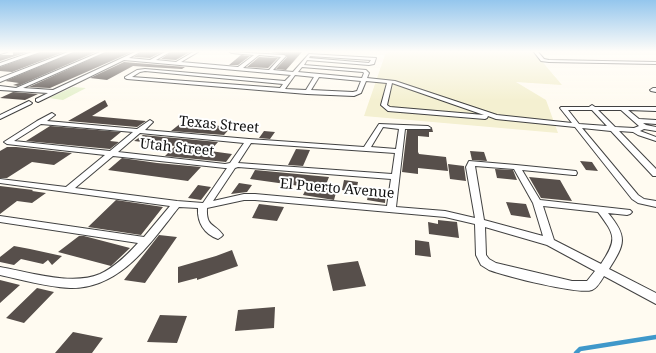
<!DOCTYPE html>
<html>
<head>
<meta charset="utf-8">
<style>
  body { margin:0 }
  canvas { display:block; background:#fffbf1 }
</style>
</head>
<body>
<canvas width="656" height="353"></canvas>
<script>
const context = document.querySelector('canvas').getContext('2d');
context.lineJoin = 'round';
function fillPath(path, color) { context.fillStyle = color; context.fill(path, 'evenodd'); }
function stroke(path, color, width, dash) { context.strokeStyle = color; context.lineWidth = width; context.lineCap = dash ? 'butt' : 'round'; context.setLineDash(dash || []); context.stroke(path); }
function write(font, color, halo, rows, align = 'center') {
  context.font = font + ' "Noto Serif",serif'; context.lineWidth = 4; context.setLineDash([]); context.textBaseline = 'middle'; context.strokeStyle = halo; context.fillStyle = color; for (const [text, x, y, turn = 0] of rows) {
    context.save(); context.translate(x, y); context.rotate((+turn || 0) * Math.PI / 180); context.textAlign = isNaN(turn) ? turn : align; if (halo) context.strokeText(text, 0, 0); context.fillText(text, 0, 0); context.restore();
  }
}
const farmland = new Path2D(`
  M386,52H534L562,85L516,82L546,100L558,133L364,116Z`);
const pitch = new Path2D(`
  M73,87L86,88L63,100L49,98Z`);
const stream = new Path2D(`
  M576,353L580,349L656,337`);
const building = new Path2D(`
  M13,52H28L0,61V55H13Z
  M41,52H64L12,72L0,71V67Z
  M74,52H96L18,86L13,85L19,83L5,81Z
  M106,52H132L50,88L29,87Z
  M141,52H162L150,58L134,57Z
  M171,52H190L176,60L161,59Z
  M270,52H302L286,70L276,69L287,57V55Z
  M241,55L250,56L238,65H229Z
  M259,57L278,58L268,68L247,67Z
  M124,62L185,67L182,69L133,66L107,80L90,78Z
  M13,92L38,94L25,100L0,98Z
  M105,100L108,106L92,116L146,121L137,127L68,121Z
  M181,123L209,125L231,127L224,135L171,131Z
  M50,126L121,132L110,141L119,142L110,149L26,141Z
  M432,128L433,132H429V137L418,136V152L419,154L446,157L448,171L418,168V174L402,172L407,130H430Z
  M264,131L275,132L270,139L259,138Z
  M143,135L218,142L210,151L232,154L226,162L165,156L175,146L134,141Z
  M7,147H16L72,153L54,165L32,162L7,178H0V151Z
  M296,149L310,150L303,166L288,165Z
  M470,151L484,152L487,161L472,160Z
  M122,158L157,163L201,167L188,181L108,170Z
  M580,161L592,162L598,171L586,170Z
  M448,164L464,166L466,181L450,179Z
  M495,169L513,170L517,180L497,178Z
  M255,170L329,177L325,187L337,189L334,200L303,195L307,187L250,179Z
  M529,177L560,180L572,201L541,198Z
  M344,180L358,182L356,192L342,190Z
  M239,183L252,185L247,192L231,194Z
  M198,185L211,187L201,200L188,198Z
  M0,186L33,190L32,191L46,193L32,203L17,201L0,214Z
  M370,188L386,190L385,203L367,200Z
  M116,200L163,207L141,235L88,227Z
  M506,202L526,204L531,218L511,215Z
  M259,204L284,207L277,221L252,218Z
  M438,220L457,222L459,238L429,234L428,222L438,224Z
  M159,235L177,237L145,283L124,280Z
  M79,236H84L130,248L111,266L58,252Z
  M415,240L429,242L431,257L415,255Z
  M14,246L30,249L62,256L52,265L48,260L43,264L21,259L14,265L0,262V257Z
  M232,250L238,266L197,280V278L178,283V267L216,256Z
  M358,261L366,286L333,291L327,265Z
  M0,280L20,285L0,303Z
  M37,288L54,292L24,323L6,318Z
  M275,307L274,328L235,331L238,310Z
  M160,315L187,316L177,343L147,342Z
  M73,332L103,338L92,353H55Z`);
const street = new Path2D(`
  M0,52H7L0,54Z
  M32,52H40L0,66V63Z
  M68,52H73L0,82V78Z
  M100,52H105L23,88L53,90L135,52H140L129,58L150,60L165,52H170L156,60L176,62L193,52H198L181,62L238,67L254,55L232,53L230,52L284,55L286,56L273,70L293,72L309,54L376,58L374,64L369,65L307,60L304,65L366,70L369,73L367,78L395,81L497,115L572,123L560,108L561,107H589L592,105L595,107H656V111L628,110L639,119L656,120V124L643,123L646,125L656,127V131L644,129L640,131L656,137V141L638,135L633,132L619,131L656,169V176H653L611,131L582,128L638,195L644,199L656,201V207L638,203L632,199L575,127L496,119L488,116L487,118L485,119L388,111L381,105L387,83L366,81L361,93L354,96L307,94L127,79L125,78V77L137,70L145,69L285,81L291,75L124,60L38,102L36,101V99L48,93L0,90V86L16,88ZM259,55L281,57L269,70L243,68ZM310,56L371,60L369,63L309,58ZM302,67L363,72L364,73L362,78L298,72ZM145,71L283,84L280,88L132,77L140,72ZM295,75L314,77L306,90L285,89ZM319,77L361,81L357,91L353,92L311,90ZM392,83L484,115L390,107L387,105ZM568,110H592L607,126L579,124ZM598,110H621L639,126L634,128L615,127Z
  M534,52H538L544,59L549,60L656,62V64L549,62L541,61Z
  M653,88H656V92L651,91L650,90Z
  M29,101L32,103L31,104L0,119V115Z
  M52,113L55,115L47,121L137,129L150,120L153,122L145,130L249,139L364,147L379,124L428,126L431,128L430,129H405L396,207L445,211L475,218L466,167L469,161L516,165L576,171L577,173L576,175H573L522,170L540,200L630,210L632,212L630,214L627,215L608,213C628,237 625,244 609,269L656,293V304L604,276C601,281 597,288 592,290C578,295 506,276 489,270L481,265L476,255L475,224L445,217L255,200H244L207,208C206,228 215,223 223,235L221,237L218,239C204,234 197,222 198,208L179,207C151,242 121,289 70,288C47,287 23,280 0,275V267C29,272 72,286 100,274C115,267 127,255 138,243L0,222V216L144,237L170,206L0,183V179L66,187L105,155L7,144L4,142L37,121ZM41,124L133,132L110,151L14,141ZM383,127L399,129L396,149L371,147ZM140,133L244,143L230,163L225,164L118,152ZM251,143L395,153L392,174L238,163ZM113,156L225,168H227L203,203L177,201L75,188ZM475,166L514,169L533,203L543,236L484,220ZM238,167L391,179L387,206L255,194H244L213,201L235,168ZM543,206L598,212C615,235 618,239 601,264L554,240ZM485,227L547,245L595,271L587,281H572L496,263L489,259L486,255Z`);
const streetNames = [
  ["Texas Street",219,125,5],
  ["Utah Street",177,148,6],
  ["El Puerto Avenue",337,189,5]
];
fillPath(farmland, '#f4f0d1');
fillPath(pitch, '#e5f0cc');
stroke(stream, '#3f98ca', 4.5);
fillPath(building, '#574f4b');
stroke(street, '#424242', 2);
fillPath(street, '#fff');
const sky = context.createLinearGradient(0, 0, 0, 101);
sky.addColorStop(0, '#94c6ed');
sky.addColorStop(0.51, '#fffdf9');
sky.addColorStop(1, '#fffdf900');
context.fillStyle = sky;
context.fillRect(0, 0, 656, 101);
write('14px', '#0f0f0f', '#fff', streetNames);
</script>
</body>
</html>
